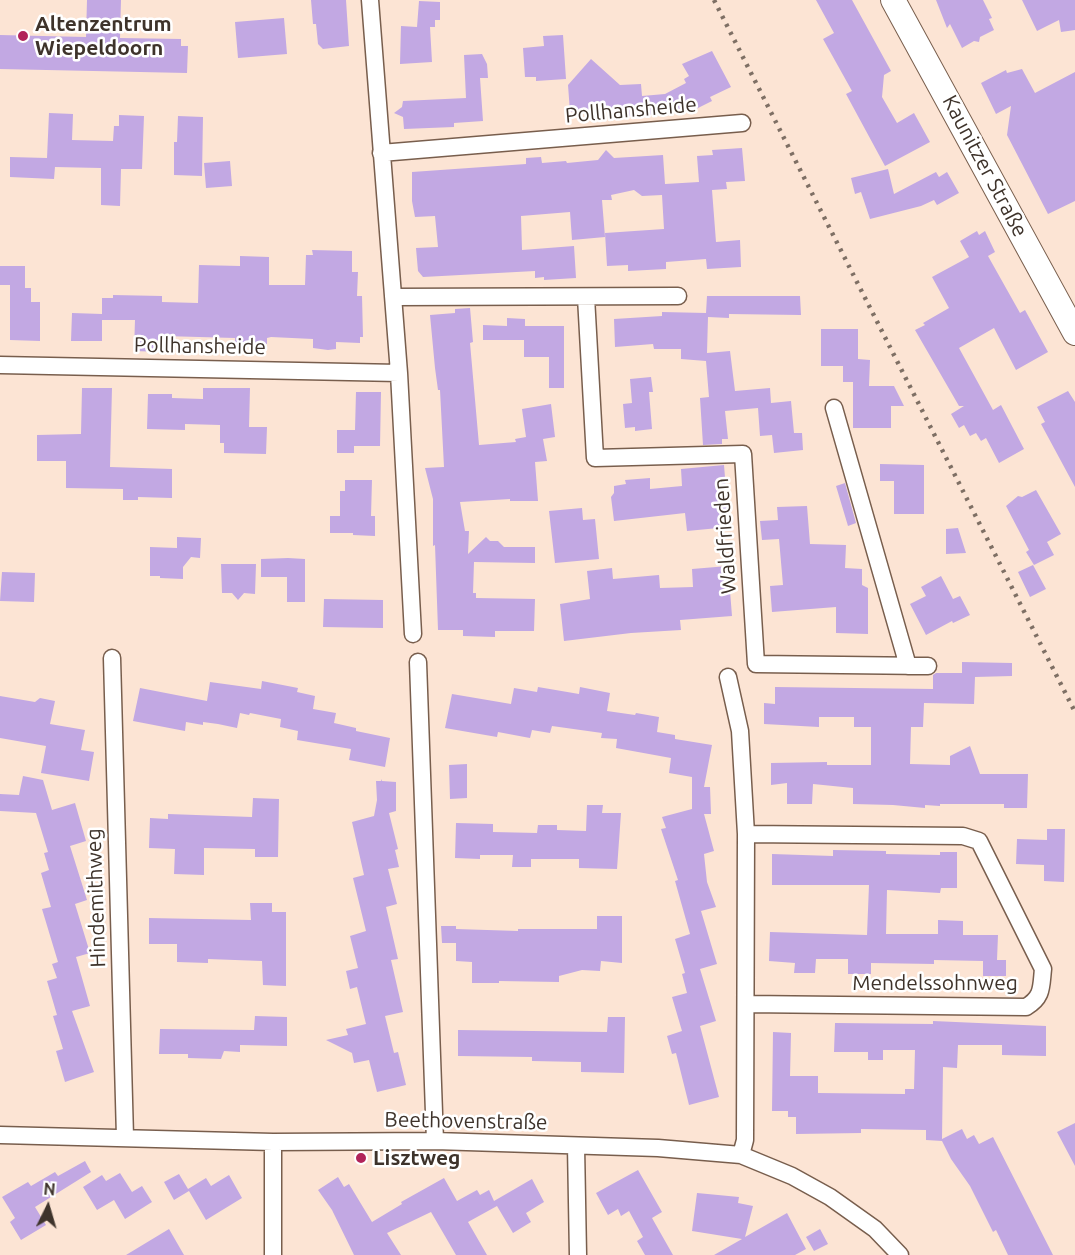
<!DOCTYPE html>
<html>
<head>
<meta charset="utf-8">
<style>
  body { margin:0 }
  #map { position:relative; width:1075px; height:1255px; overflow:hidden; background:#fce4d4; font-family:Ubuntu,sans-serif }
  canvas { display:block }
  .north { position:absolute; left:18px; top:1177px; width:60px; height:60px; -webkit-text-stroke:4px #fff; paint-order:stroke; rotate:5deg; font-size:16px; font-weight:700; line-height:24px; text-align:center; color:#3e332b }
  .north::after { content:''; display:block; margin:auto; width:21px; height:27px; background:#3e332b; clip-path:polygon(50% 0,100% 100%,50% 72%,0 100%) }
</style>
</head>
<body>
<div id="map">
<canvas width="1075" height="1255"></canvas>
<div class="north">N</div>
</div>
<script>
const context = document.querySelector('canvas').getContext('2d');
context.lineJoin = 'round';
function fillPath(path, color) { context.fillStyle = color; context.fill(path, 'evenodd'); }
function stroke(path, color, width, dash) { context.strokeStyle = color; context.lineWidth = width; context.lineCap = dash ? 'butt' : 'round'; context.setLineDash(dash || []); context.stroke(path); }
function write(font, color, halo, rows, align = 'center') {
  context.font = font + ' Ubuntu,sans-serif'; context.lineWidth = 5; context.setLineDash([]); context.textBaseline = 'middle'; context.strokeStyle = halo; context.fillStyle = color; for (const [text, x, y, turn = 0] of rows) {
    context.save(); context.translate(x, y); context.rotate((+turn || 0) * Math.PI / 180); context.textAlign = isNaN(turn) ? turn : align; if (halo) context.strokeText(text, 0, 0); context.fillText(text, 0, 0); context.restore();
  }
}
const building = new Path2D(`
  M87,0H121L120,38L181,39V46H188L187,73L0,69V35L86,37Z
  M311,0H346L349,46L323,49L318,44L316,24H313Z
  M816,0H852L891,71L884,75L882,97L897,123L914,113L930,142L885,166L846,94L852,91L823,39L834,33Z
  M936,0H983L992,18L989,19L994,30L980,37L979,42L974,41L962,48L950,24L947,28Z
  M1022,0H1075V30L1061,32L1059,20L1037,31Z
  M419,1L440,2V20H435V27H430L432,62L400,64L401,26L417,27Z
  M284,18L287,54L238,58L235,22Z
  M563,35L566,79L536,81V77H525L523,48L544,46L543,36Z
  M712,51L731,87L710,97L712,101L696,109L695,107L680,115L679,113L617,117V111L570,112L568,85L591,59L620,85L641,84L642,96L665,94L686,83L684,79L689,76L682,64Z
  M482,54L487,64L488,78H480L483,121L454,123V127L404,129L403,117L394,113L402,107L403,101L466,98L464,55Z
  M1022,69L1035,93L1075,72V201L1048,214L1007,135L1011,106L996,114L981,83L1006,70L1007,73Z
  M49,113L73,114L72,140L113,141L114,126H119V115L144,116L142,169H121L120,206L101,205V168L55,167L54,179L10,177V157L47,158Z
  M178,116L203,117L202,176L174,175V142H177Z
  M742,148L745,181L726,182L727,189L712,190L716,242L740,240L741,267L707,269L706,259L666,262V269L628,271V265L607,266L605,233L664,229L662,195L642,196L634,190L611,195L612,200H602L605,237L572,240L570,212L521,216L522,250L574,246L576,278L544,280V277L535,278V271L423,277L418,271L416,248L438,247L435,216L415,217L412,201V172L526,164V158L541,157L542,163L566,161L567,163L598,160L606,150L614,158L663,155L665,184L699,182L697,156L713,155L712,150Z
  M230,161L232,186L206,188L204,163Z
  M888,169L894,194L936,172L939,177L947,172L959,193L937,205L934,200L921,206L870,219L861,192L855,194L851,178Z
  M977,231L979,235L985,231L995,252L988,256L1020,313L1025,310L1048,352L1016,370L994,328L959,348L993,410L1001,405L1024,449L999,463L986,438L981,441L976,433L970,436L964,425L959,428L951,414L964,406H959L915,330L925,325L923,323L949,308L932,277L969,257L960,241Z
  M312,250L352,251V272H358L357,296H362L363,337H360V343L336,342V349L328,350L313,348V339L271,337L267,338V344L235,343V338L163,336V352L134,351L135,320H102V341H71L72,313L102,314V298H113V295L162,296V302L198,303L199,265L240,266V256L269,257V285H305L306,255H313Z
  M0,266H25V288H31V302H40V341L10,340V285H0Z
  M707,296H800L801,315L729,314V318L708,317L707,353L730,351L735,391L770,388L771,403L791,401L794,433H802L803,450L774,453L772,435L760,436L758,408L725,411L728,439H722V444L703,445L700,398L709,397L706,361L681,359V349H654L653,344L615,347L614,319L662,316V312L706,313Z
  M470,308L473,342L470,343L479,445L516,442L515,439L526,437L522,409L551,404L555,437L543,439L547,461L535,462L538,501H510V499L460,502L465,531H469L468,554L486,537L490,541H498L504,547H535V563L474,562L473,593H476V598L535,599L534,631H495V637L463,636V630H438L435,545L433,546V499L425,468L444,467L440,390H438L435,368L430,315L455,313V309Z
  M507,318L525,319V326H564V388H549V357H524V340H483V325L507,326Z
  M821,329H858V359L870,360L869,386H894L904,406H891V428H853V382H843V366H821Z
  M651,377L653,392H649L652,429L635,431V427L625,428L623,404L632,403L630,379Z
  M82,388H112L110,467L172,469V498L138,497V500H123V489L66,488V461H37V435L81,434Z
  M203,388H250L249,427H267L266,454L224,453V443H220V425L185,424V430L147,429L148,394H172V398L203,399Z
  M1068,391L1075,402V487L1041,424L1045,422L1037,407Z
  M356,392H381L380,446H354V453H337V430H355Z
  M880,464L924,465V514H894V481H880Z
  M724,465L729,527L687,531L685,513L614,521L611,497L614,493V486L626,484L625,480L650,478V489L682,486L681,469Z
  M345,480H372L371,516H375V536L353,535V533H330V516H340V491H345Z
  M845,483L856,523L848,526L836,486Z
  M1036,490L1061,534L1047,542L1054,555L1034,565L1026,552L1029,550L1006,506L1018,496L1022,497Z
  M807,506L810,544L846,545L845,568L862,569V585L868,588V634L836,633V607L772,612L770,586L783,585L779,539L762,540L760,521L778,520L777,507Z
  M582,508L583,520L595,519L599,559L555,563L549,511Z
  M958,528L966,553L946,554V529Z
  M177,537L201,538L200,558L191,557L183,567V579L160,578V576H150V547L177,548Z
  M288,558L305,559V602H287V577H261V559Z
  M221,564H256L255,594L244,593L238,600L232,593H222Z
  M1033,565L1046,589L1030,597L1018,572Z
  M728,566L732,616L680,620L681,630L631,633L564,641L560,604L590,599L587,571L612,568L613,579L659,575L660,588L693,587L692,569Z
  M2,572L35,573L34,602L0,601Z
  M941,576L953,599L960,596L970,615L953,623L952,621L926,635L910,604L926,596L921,587Z
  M324,599L383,600V628L323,627Z
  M962,662L1012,663V676L975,677L974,704L924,703L923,727H911L910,764L950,765V756L970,746L980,774H1028L1027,808H1004V804H940V806L925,805V808L893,805L853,804V788L813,784L812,804H787V783L771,785V763L827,762V765H871V727H854V717H819V727L764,724V703L775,704V687L933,689V675L936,673H962Z
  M262,681L298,688L297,692L315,696L313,709L336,713L334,723L356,728V731L390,738L385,767L349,760L351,749L297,740L298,731L280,727L281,719L250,713L249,715L240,713L237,728L218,724L203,722V725L186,722L185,731L133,721L140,688L207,701L210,682L261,689Z
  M538,687L579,694L580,687L610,693L607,711L635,715L636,713L659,717L657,732L675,735V739L712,745L704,787H710L711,814H704L714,851L704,854L707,882L716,907L701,911L717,964L700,969L716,1021L700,1026L719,1097L689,1105L676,1053L672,1054L667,1036L682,1031L672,997L687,993L682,974L685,973L675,939L690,934L675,881L678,880L661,829L666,828L662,817L692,809V777L669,773L671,758L616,748L617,739L601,738L602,733L552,726L550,733L532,730L530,738L498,732L497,737L445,728L452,694L511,704L514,688L537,692Z
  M0,696L35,702L40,698L55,701L50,724L85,730L81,750L94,752L89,781L41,773L46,746L0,738Z
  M467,764V798L450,799L449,765Z
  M23,776L43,780L52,810L75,803L86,841L70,846L87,900L75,904L90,953L76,957L90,1006L72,1011L94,1072L65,1082L56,1051L63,1049L53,1016L57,1015L47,981L57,978L52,964L58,962L42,909L51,907L41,873L49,870L44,853L48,852L36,813L0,811V794L19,795Z
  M381,779L382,781L396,782V811L389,813L398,849L395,850L399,867L388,869L397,904L386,907L398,959L391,960L403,1012L385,1016L394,1053L398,1052L406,1085L377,1092L369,1060L354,1063L352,1053L326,1040L348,1035L346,1029L366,1024L357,987L350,989L346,971L358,968L350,936L366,931L353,878L364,875L352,822L374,816L377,800L376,781H381Z
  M253,798L279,799L278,857H255V849L204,848V875L174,874L175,849L149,848L150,818L168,819V814L252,817Z
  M587,805H603L602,813H621L617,869L579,868V859H531V867H512L513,855H480V859L455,858L456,823L493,824V832L537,833L538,825H557V830L586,831Z
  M1047,829H1065L1064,882L1044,881V865L1016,864L1017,839L1047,840Z
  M833,850L886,851V854L940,855V852H957V888H941L940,893L887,890L886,934H938V920L963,921V935H998L997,960H1006V976H983V961L934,960V964L871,963V974H848V959H816L815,973H794L795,963L769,961L770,932L867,935L869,885H772V854L833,856Z
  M250,903H272V912H286V986L263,985L262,961L208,959V963L177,962V944H149V918L251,920Z
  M597,916H622V963L601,961L600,971L582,970L559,976V982L499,981V983H472V962L456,961V929L518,931V929H597Z
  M441,926H456V943H442Z
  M255,1016L287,1017V1046L240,1045V1052L224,1051L221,1059L188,1058V1054H159L160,1029L254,1030Z
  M608,1017H625L624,1073L581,1072V1062L532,1061V1057L458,1056V1030L607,1032Z
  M933,1021L1046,1026V1056L1002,1055V1045H958L957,1068L943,1067L942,1139L962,1129L967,1139L974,1135L979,1144L993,1137L1053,1255H1008L996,1230L993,1232L970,1186L951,1159L942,1141L926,1140V1130L861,1129V1133L796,1134V1117H788V1111H772L773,1032L791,1033L790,1076H818V1093L905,1094V1089H914L915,1050H883V1060H868V1052H834L835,1023L933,1024Z
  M1075,1123V1166L1057,1132Z
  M85,1161L91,1172L35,1207L46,1225L21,1240L10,1222L15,1218L2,1197L28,1182L31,1186L55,1172L58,1176Z
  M638,1170L662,1212L652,1218L673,1255H645L637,1241L643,1237L629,1211L621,1216L618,1209L608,1215L596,1193Z
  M120,1173L132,1192L142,1186L152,1202L125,1219L114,1200L97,1210L83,1187L102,1175L106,1181Z
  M179,1174L188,1189L206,1178L211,1186L229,1175L242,1198L206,1220L189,1191L174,1200L164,1182Z
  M338,1177L344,1187L349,1184L372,1222L402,1204L401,1202L444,1178L457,1201L477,1190L480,1195L489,1190L494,1201L532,1179L544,1202L526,1213L531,1222L513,1233L497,1206L468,1222L487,1255H456L431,1212L387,1233L401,1255H354L332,1210L318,1190Z
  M697,1193L739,1197L738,1203L753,1206L745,1237L787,1213L806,1249L795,1255H714L742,1239L692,1231Z
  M169,1229L184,1255H126Z
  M820,1229L828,1244L814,1251L806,1237Z`);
const street = new Path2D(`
  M381,153L742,123
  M393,297L678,296
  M586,297L595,458L743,454L756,664L928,666
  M0,365L399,373L370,0
  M399,373L413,634
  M834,408L908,666
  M112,658L125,1137
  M418,662L435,1141
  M728,677L740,731L746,834L745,1140L741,1155
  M746,834L963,836L979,841L1043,969C1041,987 1043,997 1026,1007L746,1004
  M0,1135L273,1142L435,1141L658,1148L741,1155L792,1176L830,1197L875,1229L900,1255
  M576,1146L578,1255
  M273,1255V1142`);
const secondary = new Path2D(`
  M893,0L1075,333`);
const rail = new Path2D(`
  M714,0L1075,712`);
const markers = [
  [23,36,6,"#b12359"],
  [361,1158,6,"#b12359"]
];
const poiNames = [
  ["Altenzentrum",35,24],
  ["Wiepeldoorn",35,48],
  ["Lisztweg",373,1158]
];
const streetNames = [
  ["Pollhansheide",631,110,-5],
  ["Kaunitzer Straße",985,166,62],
  ["Pollhansheide",200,346,1],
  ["Waldfrieden",725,536,-94],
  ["Hindemithweg",96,898,-92],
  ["Mendelssohnweg",935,983],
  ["Beethovenstraße",466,1121,1]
];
fillPath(building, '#c2a8e3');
stroke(street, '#785e4d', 19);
stroke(secondary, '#785e4d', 26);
stroke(street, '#fff', 16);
stroke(secondary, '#fff', 24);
stroke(rail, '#7e6f64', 4.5, [3, 6]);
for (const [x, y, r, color] of markers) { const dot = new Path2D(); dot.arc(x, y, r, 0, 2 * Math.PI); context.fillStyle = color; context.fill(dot); stroke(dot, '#fff', 2); }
write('bold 21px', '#3e332b', '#fff', poiNames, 'left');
write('21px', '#3e332b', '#fff', streetNames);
</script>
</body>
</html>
